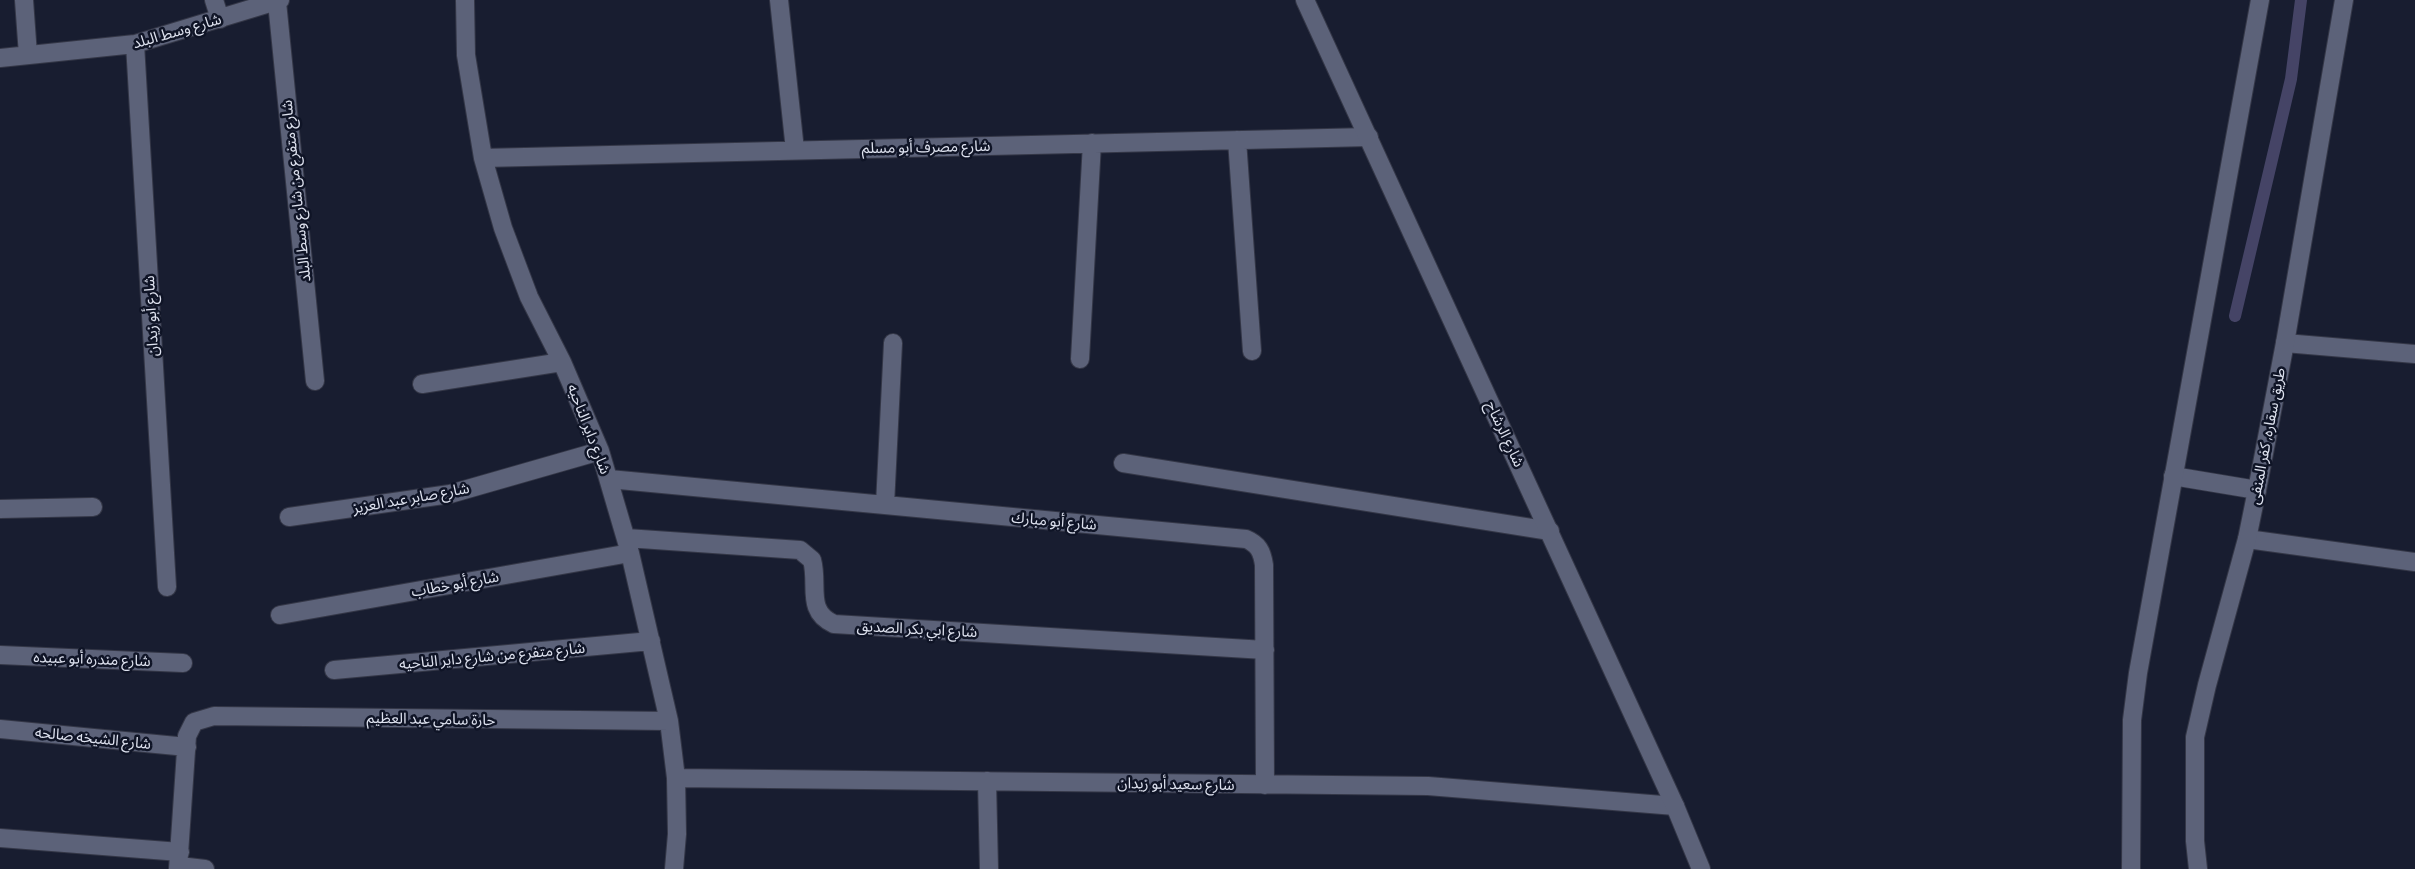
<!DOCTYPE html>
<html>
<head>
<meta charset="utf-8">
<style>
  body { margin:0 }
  canvas { display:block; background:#181d30 }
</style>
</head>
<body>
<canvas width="2415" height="869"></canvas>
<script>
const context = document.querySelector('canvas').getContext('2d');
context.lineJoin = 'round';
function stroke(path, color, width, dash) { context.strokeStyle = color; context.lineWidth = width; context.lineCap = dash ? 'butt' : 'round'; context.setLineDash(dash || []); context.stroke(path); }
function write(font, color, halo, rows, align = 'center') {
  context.font = font + ' Barlow,"Noto Sans Arabic",sans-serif'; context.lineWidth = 5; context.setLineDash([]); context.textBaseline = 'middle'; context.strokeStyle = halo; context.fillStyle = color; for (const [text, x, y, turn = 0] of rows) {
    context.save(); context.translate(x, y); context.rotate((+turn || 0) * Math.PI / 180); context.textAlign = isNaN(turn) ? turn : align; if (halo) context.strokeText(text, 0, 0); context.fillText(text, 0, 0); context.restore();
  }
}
const stream = new Path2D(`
  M2235,316L2291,79L2301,0`);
const street = new Path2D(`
  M24,0L28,55
  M214,0L220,19
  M465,0L466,55L483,158L503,228L529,297L562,362L600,451L630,553L669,721L676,778L677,834L674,869
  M779,0L795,150
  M277,2L315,381
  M135,44L167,587
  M0,58L135,44L280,0
  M1237,140L1252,351
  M483,158L1369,137
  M2285,343L2415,354
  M1080,359L1092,143
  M422,384L562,362
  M1123,463L1550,531
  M2173,476L2257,490
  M609,479L1246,539C1258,544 1262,551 1264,565L1265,785
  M885,505L893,343
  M0,509L93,507
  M289,517L450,494L600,451
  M626,538L800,550L812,560C819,585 805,611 834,624L1265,650
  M2247,539L2415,562
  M280,615L630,553
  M0,655L183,663
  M334,670L651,641
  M0,729L187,747
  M676,778L1428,786L1675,806
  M987,781L989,869
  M0,838L180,852
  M179,866L205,869
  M178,869L187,736L194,722L214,716L669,721`);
const secondary = new Path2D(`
  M1305,0L1675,806L1701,869
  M2131,869L2132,720L2138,673L2260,0
  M2198,869L2195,841V737L2207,685L2247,539L2257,490L2285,343L2344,0`);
const streetNames = [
  ["شارع وسط البلد",177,31,-16],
  ["شارع مصرف أبو مسلم",926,147,-1],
  ["شارع متفرع من شارع وسط البلد",296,191,-96],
  ["شارع أبو زيدان",151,316,-93],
  ["شارع داير الناحيه",589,429,69],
  ["شارع الرشاح",1505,434,65],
  ["طريق سقاره, كفر المنفى",2267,436,-79],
  ["شارع صابر عبد العزيز",411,498,-10],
  ["شارع أبو مبارك",1054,521,5],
  ["شارع أبو خطاب",455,584,-10],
  ["شارع ابي بكر الصديق",917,629,3],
  ["شارع متفرع من شارع داير الناحيه",492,656,-5],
  ["شارع مندره أبو عبيده",92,659,2],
  ["حارة سامي عبد العظيم",431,719,1],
  ["شارع الشيخه صالحه",93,738,6],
  ["شارع سعيد أبو زيدان",1176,784,1]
];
stroke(stream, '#454466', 12);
stroke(street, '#343747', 20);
stroke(secondary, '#343747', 20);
stroke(street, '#5c6279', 18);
stroke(secondary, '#5c6279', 18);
write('15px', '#dee2ef', '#0f1426', streetNames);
</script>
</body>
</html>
